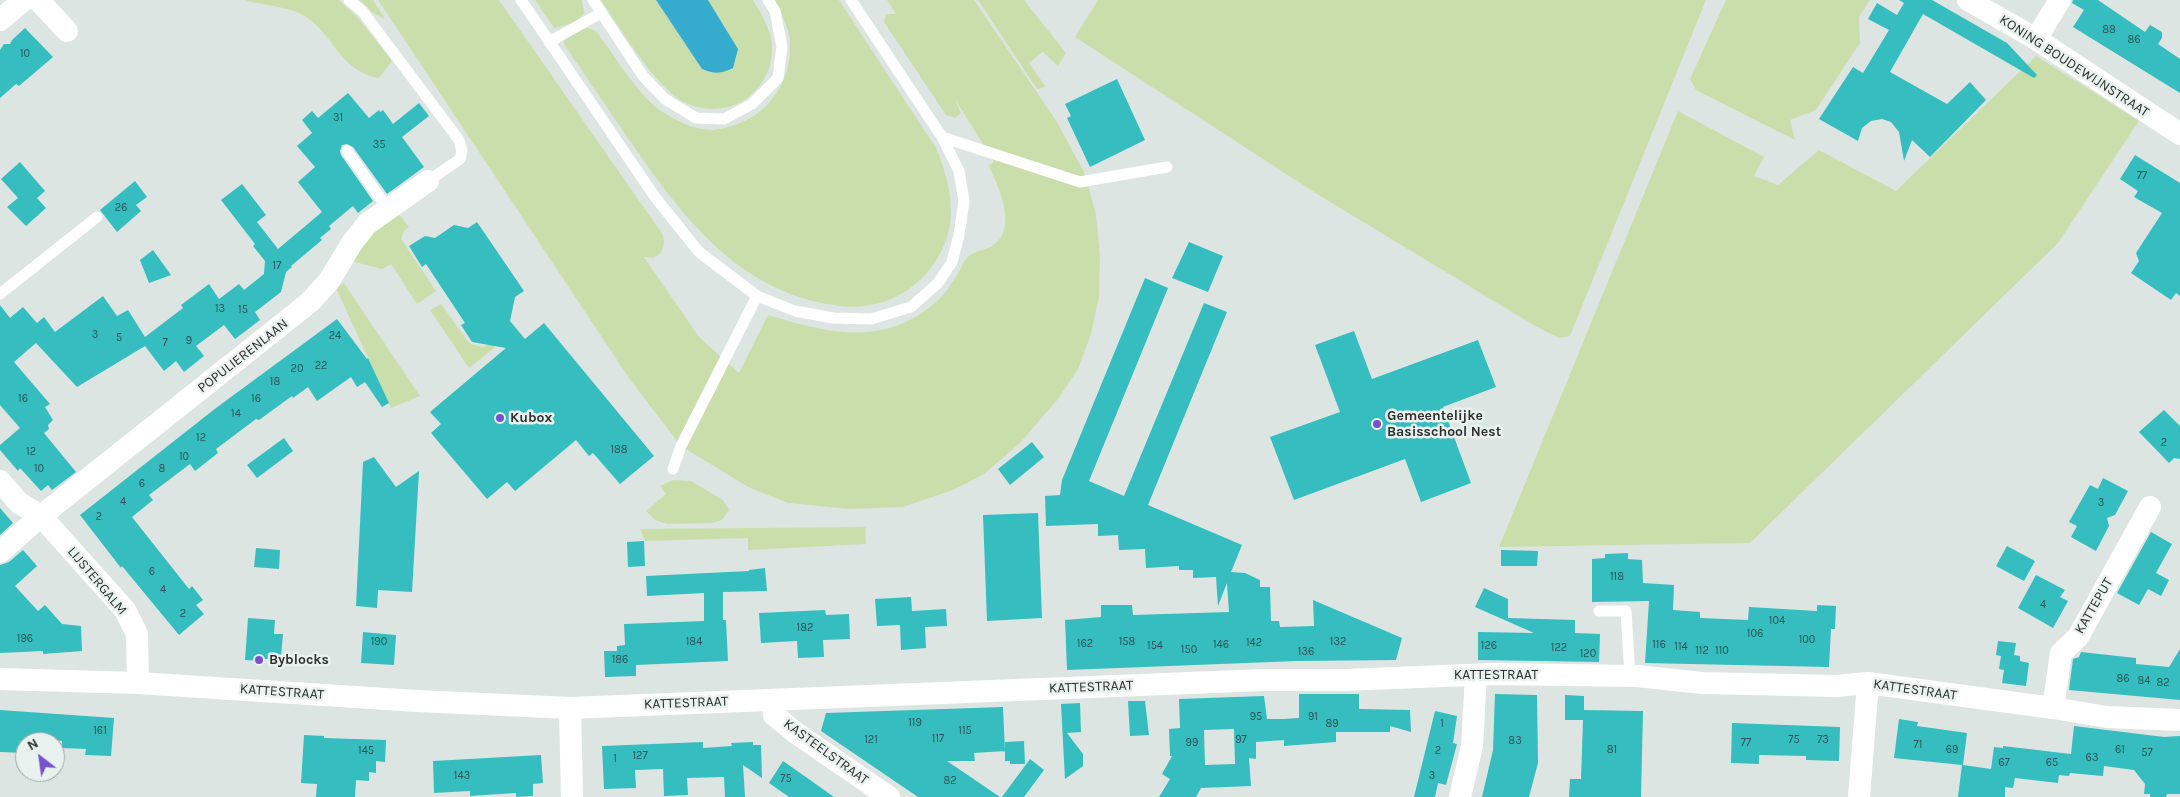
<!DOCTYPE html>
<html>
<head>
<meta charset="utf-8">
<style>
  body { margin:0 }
  #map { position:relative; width:2180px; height:797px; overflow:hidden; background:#dde5e2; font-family:Karla,sans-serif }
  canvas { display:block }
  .north { position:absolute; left:15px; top:732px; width:50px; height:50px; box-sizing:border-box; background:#eaf2ef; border:1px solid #9ea4a2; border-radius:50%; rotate:330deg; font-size:14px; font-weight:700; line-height:20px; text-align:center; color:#2d302f }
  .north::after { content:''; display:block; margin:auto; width:18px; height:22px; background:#7653cd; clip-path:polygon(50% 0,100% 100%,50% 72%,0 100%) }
</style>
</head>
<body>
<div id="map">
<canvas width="2180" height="797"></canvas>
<div class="north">N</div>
</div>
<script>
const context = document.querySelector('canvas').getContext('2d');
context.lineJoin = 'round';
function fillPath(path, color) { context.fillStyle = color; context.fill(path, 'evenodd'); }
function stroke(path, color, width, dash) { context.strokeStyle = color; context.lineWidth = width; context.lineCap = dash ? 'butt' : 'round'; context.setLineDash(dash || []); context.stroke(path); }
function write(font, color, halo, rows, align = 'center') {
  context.font = font + ' Karla,sans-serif'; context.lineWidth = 5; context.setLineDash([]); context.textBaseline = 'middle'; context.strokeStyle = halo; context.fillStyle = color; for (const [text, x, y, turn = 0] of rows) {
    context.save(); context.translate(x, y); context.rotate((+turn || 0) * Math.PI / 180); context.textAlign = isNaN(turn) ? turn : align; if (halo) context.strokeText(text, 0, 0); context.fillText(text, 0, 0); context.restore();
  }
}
const green = new Path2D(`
  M245,0H339L359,19L392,61L379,78C336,70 335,32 301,14C289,7 260,5 245,0Z
  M360,0H373L385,19L373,13Z
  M378,0H499L663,235C665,246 664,251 654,258L644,257L699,337L739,373L768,315C827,333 885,348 937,301C947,292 953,281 960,270C962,266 964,260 968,257C974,251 985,250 992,246C1018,230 1000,189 990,169L989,165L994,162L955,99L961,113L955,118L946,115L884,22L886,14H896L887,0H974L1057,122L1084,172L1096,214L1100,257L1099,297L1091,334L1078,369L1058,399L1020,443L984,474L953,490L903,507L849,509L788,503L748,487L681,446L631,381Z
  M535,0H582L584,13C577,23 565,26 554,28Z
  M601,0H656L702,69L728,32L708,0H753C762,15 772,31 772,49C771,97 723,123 682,101C654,85 620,28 601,0Z
  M775,0H839L936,148C954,191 960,231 930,269C908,297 875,310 840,306C740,294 683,218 630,141C608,109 586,77 564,44V40L586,27L596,31C615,56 636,93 661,111C674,120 693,129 710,130C716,130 723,128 728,127C766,118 790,85 790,46C790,29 782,15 775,0Z
  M978,0H1024L1066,53L1058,66L1043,52L1029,63L1046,87L1037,89Z
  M1098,0H1706L1570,336L1559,338L1535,326L1317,194L1075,37Z
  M1726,0H1870L1859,17L1860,43L1816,110L1790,120L1795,140L1696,90L1690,79Z
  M2036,56L2139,121L2058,243L1750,543L1499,547L1678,111L1764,157L1754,176L1778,185L1819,150L1896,191Z
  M397,211L409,227L404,231L401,239L436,291L417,304L391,264L382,269L347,260L361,241Z
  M344,283L420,396L391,408L336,288Z
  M441,304L470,344L484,347L492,341L495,347L469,368L430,310Z
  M673,480L691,481L723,500L729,510L722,520L712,523L667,524L655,520L646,511L666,494L660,486Z
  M865,527L866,544L748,550V538L645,541L640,529Z`);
const water = new Path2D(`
  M656,0H708L738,49L733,68C721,74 714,74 702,69Z`);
const building = new Path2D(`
  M1899,0H1932L2007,43L2037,75L2034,78L1923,14L1890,72L1947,104L1970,82L1986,100L1930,157L1912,140L1904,161L1899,132L1891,122L1882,119L1871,121L1862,128L1858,141L1819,119L1853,67L1863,73L1889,30L1868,19L1877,3L1897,15L1904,3Z
  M2073,0H2098L2145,32L2150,25L2162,32V38L2158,44L2180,59V93L2073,27L2084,10L2072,3Z
  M25,28L53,57L19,86L16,84L0,98V50L4,44H10L12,40Z
  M1117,79L1145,140L1090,167L1067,118L1071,116L1065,104Z
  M348,93L369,118L379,110L380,112L383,110L393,124L419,103L429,116L402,137L424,167L387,194L353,147L347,144L342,145L340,151L341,155L373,201L358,213L353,206L329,226L331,229L320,238L322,240L291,266L292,267L286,272L281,292L255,312L260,320L235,339L224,325L196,346L204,356L184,372L176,361L164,371L145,346L77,387L36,343L14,362L50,404L45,407L53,420L48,425L49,429L44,433L76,472L52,490L48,485L41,491L20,468L18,471L0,450V445L20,428L0,405V305L10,318L23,307L37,323L44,317L55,332L103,296L117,316L128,310L145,337L183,308L181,305L209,284L219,299L239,284L244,290L264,274L265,261L253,246L255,244L221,200L242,184L266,215L257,222L278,249L322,212L298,182L315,167L297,146L312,133L302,120L312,111L318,118Z
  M2135,155L2180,183V296L2176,293L2171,300L2131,273L2139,261L2136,253L2162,213L2134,197L2138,191L2120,179Z
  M20,162L45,191L37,198L46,208L26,226L7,207L18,198L1,179Z
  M135,181L147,197L136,205L141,211L117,232L100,210Z
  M477,222L524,291L515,297L510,321L525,339L544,323L654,456L620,484L593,453L589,456L576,440L515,491L507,482L487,499L431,433L441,424L430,412L506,348L472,342L461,325L465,323L426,264L422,267L409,246L425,236L435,238L454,225L468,228Z
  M1189,242L1223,256L1208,292L1172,278Z
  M153,250L171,275L149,283L140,260Z
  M1145,278L1168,288L1089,481L1124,496L1204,303L1227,312L1148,505L1242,545L1231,572L1245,573L1260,580V587H1270L1271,621H1279L1280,627L1314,626L1313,600L1402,638L1396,660L1297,661L1067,670L1065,620L1101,617V605H1132L1133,615L1229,612L1227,583L1218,606L1216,577L1193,578V570H1179V566L1146,568L1145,549L1119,550L1118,535L1098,536V524L1046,526L1045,496L1060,495L1062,480Z
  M337,319L367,359L368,358L389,403L382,407L365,382L357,387L351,377L317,401L308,387L293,398L292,396L259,420L256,419L216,449L218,453L195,471L190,464L149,495L153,500L132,517L189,589L192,586L203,600L196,605L204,614L179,635L122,566L121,568L80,515L216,408Z
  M1354,331L1372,379L1478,340L1496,387L1443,407L1471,483L1421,502L1405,459L1294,500L1270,437L1340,412L1315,345Z
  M2164,410L2180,426V459L2174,458L2169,463L2139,432Z
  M284,438L293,451L257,478L247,465Z
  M1032,442L1044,457L1010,485L998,469Z
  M374,457L396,487L419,471L412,592L378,590L377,608L356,606L363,462Z
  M2103,478L2128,491L2115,515L2107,518L2109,526L2096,551L2071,537L2077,526L2069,522L2090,485L2098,489Z
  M0,508L13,523L0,535Z
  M1038,513L1042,618L987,621L983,515Z
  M2151,532L2172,544L2156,573L2169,580L2161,596L2148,589L2139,605L2117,593Z
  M644,541L645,566L628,567L627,542Z
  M2007,546L2035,561L2024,581L1996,566Z
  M256,548L280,550L279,569L254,567Z
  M23,550L37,566L15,586L38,611L45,605L62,624L81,626L82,651L43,654V651L0,653V565L9,562Z
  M1501,550L1538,551L1537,566H1501Z
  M1628,553V559L1642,560L1643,583L1674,585L1673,610L1700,612V618L1748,620L1749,607L1817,611V605L1836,606L1835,629H1831L1829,667L1645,663L1649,601L1592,602V559L1605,558V554Z
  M765,568L767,591L723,592V620H726L728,661L636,665V676L605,677L604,651H617V646L625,645L624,624L704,621V593L647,596L646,576L749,571V570Z
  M2036,575L2065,590L2060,597L2068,601L2053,628L2018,608Z
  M1484,588L1508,599V618L1575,620V633L1600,634L1599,662L1478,660V632L1534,633L1475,607Z
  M911,597L912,611L946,609L947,626L925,627L926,648L901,650L900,625L877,626L875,599Z
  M825,610L826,615L849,614L850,639L823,640L824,657L798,658L797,641L761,643L759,613Z
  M248,618L275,620L274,634H283L281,656L273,655L272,659H264V661L245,660Z
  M363,632L396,635L394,665L361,663Z
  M1998,641L2016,643L2014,655L2020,656V661L2029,663L2026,686L2002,683L2004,670L1999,669L2001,656L1996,655Z
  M2180,649V700L2069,690L2073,659L2079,657L2081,652L2136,658V664L2169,667Z
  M1299,694H1359V709L1410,710L1411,732L1390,726V732H1336V742L1284,746V740L1256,742V759L1249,758L1251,786L1201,788L1196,797H1159L1170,779L1162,774L1172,756H1170L1169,729L1180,728L1179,699L1264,696L1267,719H1283L1299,718ZM1234,729L1235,764L1205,765L1204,730Z
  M1495,694L1537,695L1538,763L1529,797H1482L1493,750Z
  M1565,695L1584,696V710L1643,711L1641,797H1569L1570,779H1581L1583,720H1565Z
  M1128,701H1145L1149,735L1130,736Z
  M1080,703L1081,732L1067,733L1083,754V766L1065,779L1061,704Z
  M1003,707L1005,751L974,753L975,761H947L1000,797H918L821,731L826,713Z
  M0,710L114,718L111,756L85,755L86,749L62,748V741L31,738V742H25V753L0,752Z
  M1435,711L1457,716L1453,743L1457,744L1446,785L1438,783L1435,797H1414Z
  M1899,719L1918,722L1917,726L1967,733L1963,765L1991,769L1994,747L2003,748V746L2071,754L2074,726L2164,737L2180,736V794H2167L2166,797H2150V794H2144L2145,784L2134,770L2104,766L2103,776L2070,773L2069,776L2059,775L2058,783L2015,778L2013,788L2005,787V797H1958L1962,765L1894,758Z
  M1732,723L1840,727L1839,761L1806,760V756L1759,755V764L1731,763Z
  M304,735L324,736V738L386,740L385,762L376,761V773L369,772V781L356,780L355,797H316L317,784L301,783Z
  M1024,741L1025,764H1010V761H1005V742Z
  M703,742V748L732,746L731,743L753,742V745H761L762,778L743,765L745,797H725L724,777L687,778L688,795L664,796L663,769L635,770L636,788L604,789L602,746Z
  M541,755L543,783L533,784V796L516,797V793L470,796V791L434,793L433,761Z
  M1030,759L1044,770L1024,797H1002Z
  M783,761L803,775L834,797H789L769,783Z`);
const lane = new Path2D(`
  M349,0L363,12L459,140L462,151L460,159L428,181
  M521,0L655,197L699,252L757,296L795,311L833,318L871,319L911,307L938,283L952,262L959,235L964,201L959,171L942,137L851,0
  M593,0L643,76L665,99L696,118L724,119L752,104L778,78L782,47L775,11L768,0
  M549,42L601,13
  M942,137L1080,182L1167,167
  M347,151L388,209
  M0,294L97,217
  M673,469L681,446L757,296
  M1599,611H1626L1630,676`);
const street = new Path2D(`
  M38,0L67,31
  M1968,0L2036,39L2180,134
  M0,20L24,0
  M2036,39L2060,0
  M0,481L19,503L41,516L125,610L137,634L138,683
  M0,552L41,516L310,302L329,281L352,243L367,224L428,181
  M0,679L138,683L417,701L570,708L1264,680H1345L1493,674L1637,676L1702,683L1836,686L1868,683L2053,708L2107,717L2180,720
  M773,700L774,715L796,733L889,797
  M570,708L572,797
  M2053,708L2061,653L2078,637L2150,507
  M1460,797L1472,746L1476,675
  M1859,797L1868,683`);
const markers = [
  [500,418,5,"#7653cd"],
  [1377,424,5,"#7653cd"],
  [259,660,5,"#7653cd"]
];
const numberNames = [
  ["88",2109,30],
  ["86",2134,40],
  ["10",25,54],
  ["31",338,118],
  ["35",379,145],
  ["77",2142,176],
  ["26",121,208],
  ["17",277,266],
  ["13",220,309],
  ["15",243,310],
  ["3",95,335],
  ["24",335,336],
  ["5",119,338],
  ["9",189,341],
  ["7",165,343],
  ["22",321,366],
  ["20",297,369],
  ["18",275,382],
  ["16",23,399],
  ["16",256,399],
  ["14",236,414],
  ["12",201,438],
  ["2",2164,443],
  ["188",619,450],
  ["12",31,452],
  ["10",184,457],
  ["10",39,469],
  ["8",162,469],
  ["6",142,484],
  ["4",123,502],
  ["3",2101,503],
  ["2",99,517],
  ["6",152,572],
  ["118",1617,577],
  ["4",163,590],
  ["4",2043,605],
  ["2",183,614],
  ["104",1777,621],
  ["182",805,628],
  ["106",1755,634],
  ["196",25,639],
  ["100",1807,640],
  ["190",379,642],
  ["184",694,642],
  ["158",1127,642],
  ["132",1338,642],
  ["142",1254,643],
  ["162",1085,644],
  ["146",1221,645],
  ["116",1659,645],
  ["154",1155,646],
  ["126",1489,646],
  ["114",1681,647],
  ["122",1559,648],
  ["150",1189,650],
  ["112",1702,651],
  ["110",1722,651],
  ["136",1306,652],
  ["120",1588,654],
  ["186",620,660],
  ["86",2123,679],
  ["84",2144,681],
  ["82",2163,683],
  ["95",1256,717],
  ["91",1313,717],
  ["119",915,723],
  ["89",1332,724],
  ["1",1442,724],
  ["161",100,731],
  ["115",965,731],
  ["117",938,739],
  ["121",871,740],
  ["97",1241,740],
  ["75",1794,740],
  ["73",1823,740],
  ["83",1515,741],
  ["99",1192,743],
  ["77",1746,743],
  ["71",1918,745],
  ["81",1612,750],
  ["69",1952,750],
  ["61",2120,750],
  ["145",366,751],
  ["2",1438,751],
  ["57",2147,753],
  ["127",640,756],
  ["63",2092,758],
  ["1",615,759],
  ["67",2004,763],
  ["65",2052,763],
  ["143",462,776],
  ["3",1432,776],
  ["75",786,779],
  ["82",950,781]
];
const streetNames = [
  ["KONING BOUDEWIJNSTRAAT",2074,66,33],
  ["POPULIERENLAAN",243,356,-38],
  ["LIJSTERGALM",97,581,50],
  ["KATTEPUT",2094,606,-60],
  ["KATTESTRAAT",1496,675],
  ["KATTESTRAAT",1091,687,-2],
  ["KATTESTRAAT",1915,690,8],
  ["KATTESTRAAT",282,692,4],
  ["KATTESTRAAT",686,703,-2],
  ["KASTEELSTRAAT",826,752,36]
];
const poiNames = [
  ["Gemeentelijke",1387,416],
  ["Basisschool Nest",1387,432],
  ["Kubox",510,418],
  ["Byblocks",269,660]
];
fillPath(green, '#cadeac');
fillPath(water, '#35accd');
fillPath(building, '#35bdc0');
stroke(lane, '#fff', 11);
stroke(street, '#fff', 22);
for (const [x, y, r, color] of markers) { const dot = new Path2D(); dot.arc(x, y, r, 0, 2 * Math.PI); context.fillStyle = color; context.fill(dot); stroke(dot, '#eaf2ef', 2); }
write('11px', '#2f5353', null, numberNames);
write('14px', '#2d302f', '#eaf2ef', streetNames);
write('bold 14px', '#2d302f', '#eaf2ef', poiNames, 'left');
</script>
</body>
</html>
